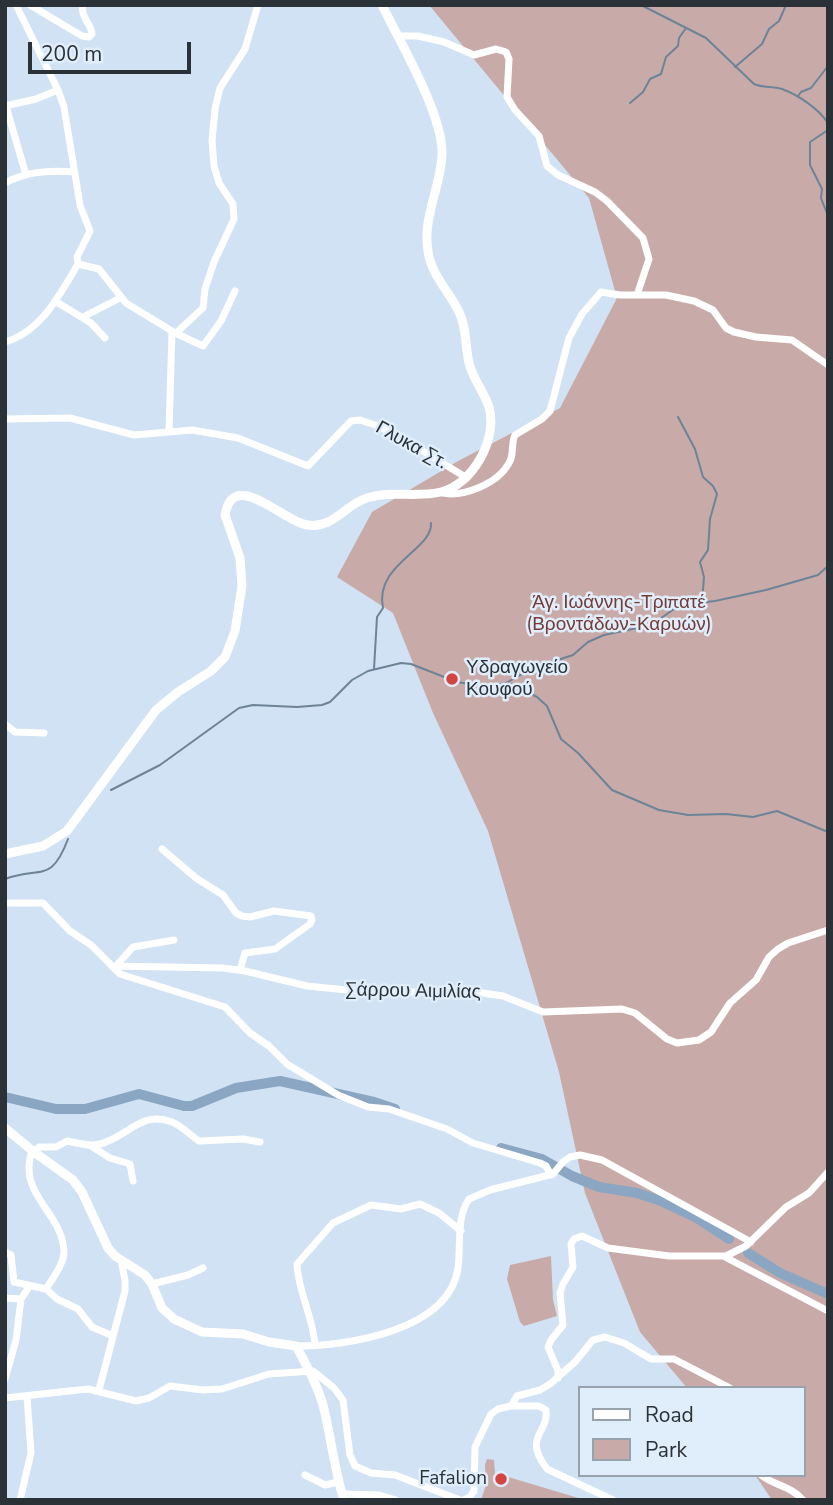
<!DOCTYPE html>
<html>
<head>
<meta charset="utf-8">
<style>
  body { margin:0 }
  #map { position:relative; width:833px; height:1505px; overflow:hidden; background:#d0e2f3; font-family:"Nunito Sans",sans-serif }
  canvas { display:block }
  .frame { position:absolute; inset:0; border:7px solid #2a3137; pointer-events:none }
  .legend { position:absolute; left:578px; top:1386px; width:228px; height:91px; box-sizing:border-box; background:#e0eefc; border:2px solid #97a2ad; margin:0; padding:9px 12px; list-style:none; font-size:21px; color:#2a3137 }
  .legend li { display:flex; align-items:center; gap:14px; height:35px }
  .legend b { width:35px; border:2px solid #97a2ad }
  .scale { position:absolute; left:28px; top:42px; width:163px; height:32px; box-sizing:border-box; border:4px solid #2a3137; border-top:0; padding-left:9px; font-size:21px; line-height:24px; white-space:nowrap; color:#2a3137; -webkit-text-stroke:5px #e0eefc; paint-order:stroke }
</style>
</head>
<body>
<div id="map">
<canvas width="833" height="1505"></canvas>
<div class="frame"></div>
<ul class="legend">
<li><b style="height:9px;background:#fff"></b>Road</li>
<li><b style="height:19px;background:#c8aba8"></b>Park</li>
</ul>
<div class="scale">200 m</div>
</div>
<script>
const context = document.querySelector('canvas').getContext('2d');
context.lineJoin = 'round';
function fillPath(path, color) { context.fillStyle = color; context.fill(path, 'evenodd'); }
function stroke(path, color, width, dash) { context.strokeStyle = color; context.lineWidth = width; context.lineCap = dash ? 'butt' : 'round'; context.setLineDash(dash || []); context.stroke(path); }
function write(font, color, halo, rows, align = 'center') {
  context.font = font + ' "Nunito Sans",sans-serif'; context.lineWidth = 5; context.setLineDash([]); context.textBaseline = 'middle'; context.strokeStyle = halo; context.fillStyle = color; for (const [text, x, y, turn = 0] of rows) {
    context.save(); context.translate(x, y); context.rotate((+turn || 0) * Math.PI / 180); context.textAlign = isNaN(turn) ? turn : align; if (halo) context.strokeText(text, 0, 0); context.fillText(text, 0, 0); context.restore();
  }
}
const green = new Path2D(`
  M429,5H828V1500H772L755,1475H803V1388H687L640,1332L585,1193L559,1072L488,831L433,713L393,613L337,577L372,512L460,460L560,408L617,298L589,198Z
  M551,1256L553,1300L557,1316L524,1326L520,1322L507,1279L510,1265Z
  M487,1459L494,1460L495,1473L585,1500H481L486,1485L485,1465Z`);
const stream = new Path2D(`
  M641,5L706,38L754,84C763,88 772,86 782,89C798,95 818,108 828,123
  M735,67L762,44L769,29L779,21L786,5
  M798,96L801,92L811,88L828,66
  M630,103L643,92L650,79L661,74L666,57L678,46L679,38L686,28
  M828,130L810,142V165L822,189L821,198L828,216
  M678,417L695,449L703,477L713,486L717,494L710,519L708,550L700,562L704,577L702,602
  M374,669L377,617L383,608C374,564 433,550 431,523
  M508,683L537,697L547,706L561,739L578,753L612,790L659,810L688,815L726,814L753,817L777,811L828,832
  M111,790L160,765L239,708L253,705L297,707L322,705L330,702L352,680L368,671L401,663L411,664L457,682L488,687L506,683L533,668L573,655L588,642L604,635L642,627L657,621L674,609L688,604L715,601L766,590L818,575L828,566
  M5,879C41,866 51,884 68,839`);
const river = new Path2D(`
  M5,1097L56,1109H85L139,1094L184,1106H192L236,1088L280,1081L374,1102L395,1109
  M501,1148L542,1159L572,1176L599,1187L637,1193L661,1201L697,1218L729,1239
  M748,1253L780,1273L828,1294`);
const minor = new Path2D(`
  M16,5L58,90L64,107L80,205L90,231L77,257L78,264L99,269L126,303L172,331L169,431
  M30,5L82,36L89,37L92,34C91,23 80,17 83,5
  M397,36H418L444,42L474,55L496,49L506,52L509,59L507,97L515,110L539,136L547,166L558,175L595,192L607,201L643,238L649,259L637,295
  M5,106L36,99L58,90
  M6,106L26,175
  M5,183C25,172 52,170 74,172
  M55,301L91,323L105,338
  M83,317L120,298
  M173,332L203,346L221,321L235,291
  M176,333L203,308L205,289L214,262L234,219L233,204L219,183L214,166L212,141L215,109L220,88L245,49L258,5
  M5,342C41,332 60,294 78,264
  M5,419L70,418L134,435L192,430L238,438L308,466L351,421L360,420L378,426L400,437L467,478
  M438,492C461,499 499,484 510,461C514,453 511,443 515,435L542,419L550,411L569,338L582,314L601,292L620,295H666L694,301L713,310L726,328L734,332L756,337L792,340L828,365
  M5,724L15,732L44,733
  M162,849L196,878L223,895L236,913L242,916L250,917L274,911L311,916L312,920L310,924L275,949L245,953L240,970
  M5,903H43L70,931L91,945L120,974L225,1007L250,1033L269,1046L287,1064L338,1095L368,1107L389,1109L447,1129L473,1143L540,1163L546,1166L551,1175
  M112,966L223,968L245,971L307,986L377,993L469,991L503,996L543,1012L622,1009L635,1013L667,1039L677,1043L699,1040L711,1032L730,1003L756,980L769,957L778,949L788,943L828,930
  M116,966L133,947L174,940
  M91,1146L110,1158L130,1164L133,1181
  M34,1152L39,1147H56L67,1141C79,1143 89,1147 100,1144C128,1137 141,1110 172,1122C182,1126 190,1135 199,1141L243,1139L260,1142
  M5,1252L11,1255L14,1282L46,1289C52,1279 65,1263 64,1250C61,1211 17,1194 32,1151
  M725,1257L828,1311
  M152,1284L188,1275L203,1268
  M46,1289L57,1299L78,1309L92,1327L113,1336
  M5,1298L21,1299
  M315,1345C313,1316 298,1292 297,1264L333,1223L371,1205L401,1209L420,1204L439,1213L461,1231
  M296,1346C347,1346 449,1331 458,1268C461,1247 456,1217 469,1199L490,1190L553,1174L563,1162L570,1157L580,1155L602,1160L751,1242
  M558,1378V1371L548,1347L551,1340L563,1325L560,1293L563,1284L573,1267L571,1244L574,1239L582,1236L608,1248L669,1256H726L746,1246L786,1207L809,1193L828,1172
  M5,1379L16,1340L21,1299L29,1287
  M99,1390L125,1291V1280L121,1260
  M5,1398L88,1389L136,1401L149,1398L170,1386L203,1390L222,1389L269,1374L313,1371L334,1388L343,1400L350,1455L355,1466L371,1473L395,1475L460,1500
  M511,1406L517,1396L540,1390L550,1384L575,1362L593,1340L605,1337L624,1343L651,1359H674L730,1388
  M305,1475L325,1485L338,1482
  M761,1475C775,1486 791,1486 803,1500
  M342,1494L379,1495L396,1500
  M20,1500L31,1453L27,1396
  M464,1500L470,1497L474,1491L475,1447L491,1414L498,1409L511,1406H539L546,1410C549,1434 522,1436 547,1469L613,1500`);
const major = new Path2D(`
  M5,854L43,846L67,831L156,710L178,692L211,671L225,657L235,631L242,586L240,558L225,515C233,467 284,522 307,525C334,529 344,505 367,498C391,490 417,498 441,492C473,484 498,439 489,407C484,392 473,379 469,363C465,346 467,328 459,312C449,291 431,275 428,251C422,217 442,185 442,152C442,113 400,42 382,5
  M5,1128L34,1152L73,1180L82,1192L108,1248L115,1256L145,1275L152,1284L162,1308L174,1319L202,1332L243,1334L269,1342L296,1346C306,1364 317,1384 323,1405C331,1436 334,1469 344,1500`);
const markers = [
  [452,679,7,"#d44541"],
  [501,1479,7,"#d44541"]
];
const streetNames = [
  ["Γλυκα Στ.",411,446,29],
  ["Σάρρου Αιμιλίας",413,992,1]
];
const parkNames = [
  ["Άγ. Ιωάννης-Τριπατέ",619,603],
  ["(Βροντάδων-Καρυών)",619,625]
];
const poiNames = [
  ["Υδραγωγείο",466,668],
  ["Κουφού",466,690],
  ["Fafalion",487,1479,"right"]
];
fillPath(green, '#c8aba8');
stroke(stream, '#6d8398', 2);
stroke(river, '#8aa6c2', 10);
stroke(minor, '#fff', 7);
stroke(major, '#fff', 9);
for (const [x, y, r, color] of markers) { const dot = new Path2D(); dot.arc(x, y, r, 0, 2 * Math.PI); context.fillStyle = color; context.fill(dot); stroke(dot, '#e0eefc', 2.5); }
write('19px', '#2a3137', '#e0eefc', streetNames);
write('19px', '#753c37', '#e0eefc', parkNames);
write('19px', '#2a3137', '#e0eefc', poiNames, 'left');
</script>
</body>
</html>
